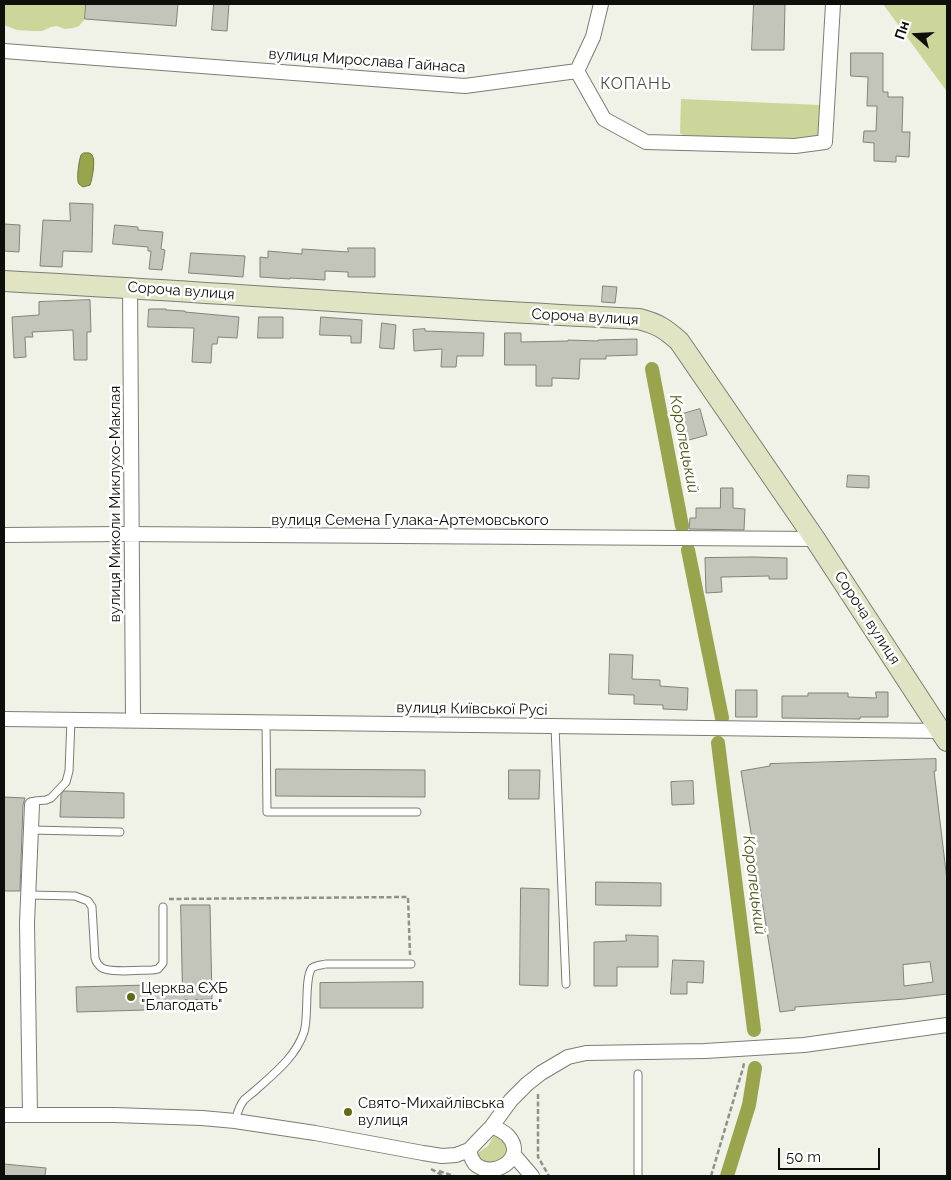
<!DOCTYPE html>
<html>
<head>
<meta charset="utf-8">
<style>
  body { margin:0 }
  #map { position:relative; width:951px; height:1180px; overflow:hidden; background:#f0f2e7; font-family:Raleway,sans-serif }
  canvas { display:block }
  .frame { position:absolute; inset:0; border:5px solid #0e0e0b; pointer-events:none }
  .north { position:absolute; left:891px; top:10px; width:50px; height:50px; -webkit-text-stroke:4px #fff; paint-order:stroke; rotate:289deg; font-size:14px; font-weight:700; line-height:20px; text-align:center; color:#0e0e0b }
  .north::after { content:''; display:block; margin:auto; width:18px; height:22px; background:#0e0e0b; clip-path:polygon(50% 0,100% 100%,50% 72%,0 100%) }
  .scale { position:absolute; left:778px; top:1148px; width:102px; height:22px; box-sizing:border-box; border:2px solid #0e0e0b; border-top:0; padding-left:6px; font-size:15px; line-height:18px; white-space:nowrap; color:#0e0e0b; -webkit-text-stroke:4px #fff; paint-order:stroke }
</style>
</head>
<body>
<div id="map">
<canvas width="951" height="1180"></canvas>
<div class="frame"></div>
<div class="north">Пн</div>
<div class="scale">50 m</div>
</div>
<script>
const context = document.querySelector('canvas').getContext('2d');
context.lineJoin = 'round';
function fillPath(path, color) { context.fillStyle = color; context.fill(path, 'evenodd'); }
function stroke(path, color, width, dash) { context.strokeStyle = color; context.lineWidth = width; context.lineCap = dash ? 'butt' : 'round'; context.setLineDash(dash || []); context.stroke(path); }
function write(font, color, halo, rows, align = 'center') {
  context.font = font + ' Raleway,sans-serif'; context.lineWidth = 5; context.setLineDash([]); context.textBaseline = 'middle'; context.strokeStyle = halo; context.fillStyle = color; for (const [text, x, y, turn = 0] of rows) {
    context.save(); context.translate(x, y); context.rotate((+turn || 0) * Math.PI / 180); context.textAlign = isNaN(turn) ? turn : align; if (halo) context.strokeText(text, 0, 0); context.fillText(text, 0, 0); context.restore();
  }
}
const green = new Path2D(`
  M4,4H86L85,19L79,26L73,28L65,29L57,26L51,27L42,31H33L17,30L4,25Z
  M883,4H947V92L945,89Z
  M681,99L820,105L818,135L791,140L686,137L680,133Z
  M494,1135L505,1142L508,1152L500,1165L481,1163L476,1154L488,1146Z`);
const water = new Path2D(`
  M84,153C88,153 89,152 92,155C96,160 92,180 90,185L83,187C82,186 80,185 79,184C76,180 79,160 81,155Z`);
const canal = new Path2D(`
  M652,369L682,526
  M688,550L722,718
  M718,743L754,1030
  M727,1176L749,1105L755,1068`);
const building = new Path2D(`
  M86,4H178L176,26L85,19Z
  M214,4H229L227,31L212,30Z
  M754,4H785L784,50H752Z
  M851,53H883V92H888V97H903L902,132H910L909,157L896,156V162L874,161V143L863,142L864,131H876L877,106H867L868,77L851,76Z
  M70,203L93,204L92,252L63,251L62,267L40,266L43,220L70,221Z
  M4,224L20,225L19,252L4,251Z
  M115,225L138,227V230L163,232L161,249L165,250L162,270L149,269L151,251H148V247L113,244Z
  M348,248H375V277H348V272L325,271V280L290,278V279L260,277V257L268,258V251L302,254V249L348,252Z
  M191,253L245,256L243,277L189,273Z
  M603,286L617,287L615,303L602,302Z
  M90,300L91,332H87V360H74L73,330L32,332L33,337H25L26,357L14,358L12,317L39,315V302Z
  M149,309H166V310L185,311V312L239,317L237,338L218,337L217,344H212L211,363L192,362L194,328L148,327Z
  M259,317H283V338H258Z
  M321,317L362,320L361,343H351V336L320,335Z
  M382,323L396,325L394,349L380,348Z
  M425,329V331L484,333L483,356H457L456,367H441L442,349L414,351L413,330Z
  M505,333H521V342L568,341V340L598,341V340L637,339V355L606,356V359H580L579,379L552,378V386H536V365H505Z
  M700,409L707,435L682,442L679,429L683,428L679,415Z
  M848,475L869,476V488L847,487Z
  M721,488H733V508L745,509L744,530L689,529L690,518H696V508H720Z
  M754,557L787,558V579H769V576L721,577L722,592L706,593L705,558Z
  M610,654L633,655L632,679L660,680V686L688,688L687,710L663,709V705L634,704V695L609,694Z
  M736,690H757V717H736Z
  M876,692H888V717H860V719L782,718V696H808V693H848V697L876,698Z
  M936,759V771H934L947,880V994L905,999L795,1007V1010L780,1012L741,771L770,766V764ZM930,962L933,982L904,986L903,965Z
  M276,769L425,770V797L276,796Z
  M509,770H540L539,799H509Z
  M693,781L694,804L672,805L671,782Z
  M64,791L124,793V818L60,817L61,795Z
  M4,797L25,798L23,805L20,891H4Z
  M596,882L661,883V906L596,905Z
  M521,888L549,889L548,986L520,985Z
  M181,905H210L212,999L182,1000V1009L77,1012L76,987L182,984Z
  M626,935L658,936V967H617V986H594V942L626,941Z
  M673,960L704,961L703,983L687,982V994H671Z
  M423,982V1008H320V983Z
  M4,1164L46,1168L45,1176H4Z`);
const path = new Path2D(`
  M169,899L408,897L410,955
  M538,1094V1157L549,1176
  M431,1169L440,1174L442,1176
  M439,1171L454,1176
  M711,1176L743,1068L744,1063`);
const service = new Path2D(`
  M266,722L267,812H417
  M555,727L566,984
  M32,805L35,801L46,800L51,798L66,782L69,771L71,720
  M31,830L120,832
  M29,895L75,896L88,901L92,907L95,958C96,962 98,965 102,968C111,973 140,970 152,970L158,969L163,963V907
  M638,1074V1176
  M235,1121C237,1114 239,1106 244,1100C248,1096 254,1092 258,1088C276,1072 296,1056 304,1032C309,1017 304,977 312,968C316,965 322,965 326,964H411`);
const minor = new Path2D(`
  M4,51L465,86L577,71L604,119L646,142L795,146L825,142L833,4
  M577,71L593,37L601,4
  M130,287L133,720
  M4,535L123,534L815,539
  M4,719C316,722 628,729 941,731
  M4,1115H114L202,1118L235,1121L315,1133L423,1153L442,1156L456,1155L469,1150L492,1126L511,1100L527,1084L541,1073L568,1057L586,1053L705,1051L804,1045L947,1025
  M30,1115L27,923L32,805
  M469,1150C470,1155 472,1160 475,1164C493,1180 528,1158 508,1136C504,1131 497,1129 492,1126
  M514,1155L532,1176`);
const secondary = new Path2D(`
  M4,281C216,292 427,309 639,319C658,324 664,328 679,341L815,539L947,741`);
const markers = [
  [131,997,5,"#606a10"],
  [348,1112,5,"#606a10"]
];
const streetNames = [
  ["вулиця Мирослава Гайнаса",367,61,4],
  ["Сороча вулиця",181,291,4],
  ["Сороча вулиця",585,317,3],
  ["вулиця Миколи Миклухо-Маклая",115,504,-90],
  ["вулиця Семена Гулака-Артемовського",410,520],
  ["Сороча вулиця",867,618,57],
  ["вулиця Київської Русі",472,709,1]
];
const poiNames = [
  ["Церква ЄХБ",141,988],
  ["\"Благодать\"",141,1005],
  ["Свято-Михайлівська",358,1103],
  ["вулиця",358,1120]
];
const neighbourhoodNames = [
  ["КОПАНЬ",636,84]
];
const waterNames = [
  ["Коропецький",684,444,79],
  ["Коропецький",754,885,83]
];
fillPath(green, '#ccd69a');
fillPath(water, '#99a54c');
stroke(water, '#6f7838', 1);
stroke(canal, '#99a54c', 14);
fillPath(building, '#c3c5ba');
stroke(building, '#818379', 1);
stroke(service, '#7b7d73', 9);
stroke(minor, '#7b7d73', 16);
stroke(secondary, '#7b7d73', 22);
stroke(path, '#909189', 2.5, [5, 2.5]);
stroke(service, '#fff', 7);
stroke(minor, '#fff', 14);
stroke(secondary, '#e0e4c2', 20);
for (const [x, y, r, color] of markers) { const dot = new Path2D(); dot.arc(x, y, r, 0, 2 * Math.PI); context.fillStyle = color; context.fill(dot); stroke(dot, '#fff', 2); }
write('15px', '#0e0e0b', '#fff', streetNames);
write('15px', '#0e0e0b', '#fff', poiNames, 'left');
context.letterSpacing = '1px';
write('16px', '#4d4f45', '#fff', neighbourhoodNames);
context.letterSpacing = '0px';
write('italic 16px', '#4e5513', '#fff', waterNames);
</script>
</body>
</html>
